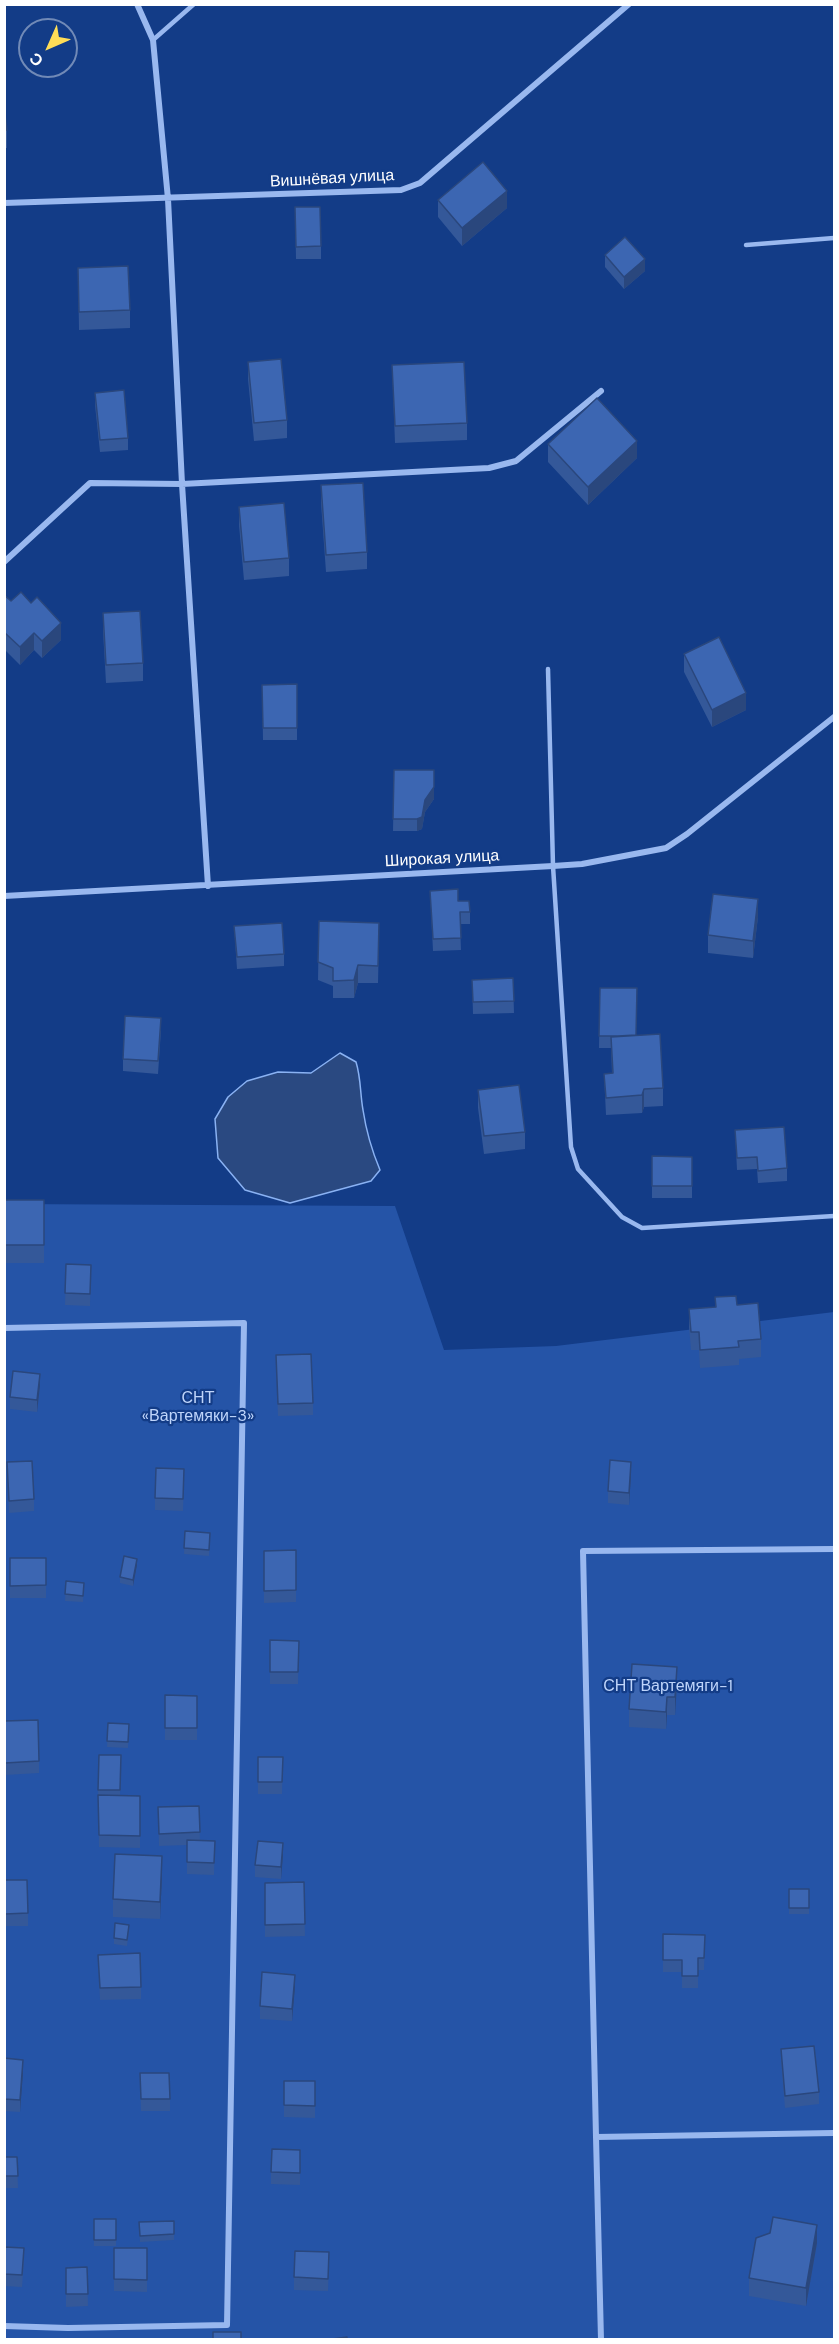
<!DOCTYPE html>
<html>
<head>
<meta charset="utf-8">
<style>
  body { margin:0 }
  #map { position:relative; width:839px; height:2344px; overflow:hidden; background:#133c87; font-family:"DM Sans",sans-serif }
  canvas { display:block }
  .frame { position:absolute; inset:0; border:6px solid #fff; pointer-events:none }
  .north { position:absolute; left:18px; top:18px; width:60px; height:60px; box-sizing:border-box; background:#133c87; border:2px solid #718ab7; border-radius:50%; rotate:225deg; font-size:16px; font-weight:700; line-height:24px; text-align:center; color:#fff }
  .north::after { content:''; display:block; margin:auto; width:21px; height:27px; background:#ffdd57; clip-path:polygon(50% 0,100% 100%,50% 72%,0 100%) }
</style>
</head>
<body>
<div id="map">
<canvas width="839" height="2344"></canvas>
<div class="frame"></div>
<div class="north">С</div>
</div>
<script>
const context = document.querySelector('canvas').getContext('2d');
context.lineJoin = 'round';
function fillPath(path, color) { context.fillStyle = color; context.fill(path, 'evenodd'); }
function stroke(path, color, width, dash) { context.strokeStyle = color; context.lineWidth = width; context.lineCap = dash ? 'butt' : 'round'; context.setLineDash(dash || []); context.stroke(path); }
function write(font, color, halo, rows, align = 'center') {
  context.font = font + ' "DM Sans",sans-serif'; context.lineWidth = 4.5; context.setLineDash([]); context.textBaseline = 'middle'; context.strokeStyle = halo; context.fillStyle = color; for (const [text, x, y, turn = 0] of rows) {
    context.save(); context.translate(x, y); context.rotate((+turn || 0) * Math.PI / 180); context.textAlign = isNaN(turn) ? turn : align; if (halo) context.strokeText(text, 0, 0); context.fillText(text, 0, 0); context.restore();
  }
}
const green = new Path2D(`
  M5,1204L395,1206L444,1350L556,1346L834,1312V2339L5,2340Z`);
const water = new Path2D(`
  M340,1053L356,1062C361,1078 360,1093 363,1110C366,1130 372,1151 380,1170L371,1181L290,1203L245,1190L218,1158L215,1119L228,1097L247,1081L278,1072L311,1073Z`);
const lane = new Path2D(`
  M153,40L194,4
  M746,245L834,238
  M548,669L553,866L571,1147L578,1169L622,1217L642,1228L834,1216`);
const street = new Path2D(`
  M137,4L153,40L168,199L182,484L208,886
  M4,203L401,190L420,183L629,4
  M4,562L90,483L182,484L489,468L516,461L601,391
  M4,896L553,866L582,864L666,848L687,834L834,717
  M4,1328L244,1323L227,2325L68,2328L4,2326
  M596,2137L583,1551L834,1549
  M601,2340L596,2137L834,2133`);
const wall = new Path2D(`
  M4,107L7,130V148H4Z
  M438,200L507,208L462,246L438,217Z
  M295,207L321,246V259H296Z
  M605,255L645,271L624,289L605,267Z
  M78,268L130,310V328L79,330Z
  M248,362L287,420V438L254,441L248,379Z
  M392,365L467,423V440L395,443Z
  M95,393L128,438V450L100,452L95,405Z
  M548,444L637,458L588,505L548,462Z
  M321,485L367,552V569L326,572L321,503Z
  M239,507L289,558V576L244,580L239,525Z
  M5,595L11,601L61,640L42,658L34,650L20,665L4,649Z
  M103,613L143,663V681L106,683L103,631Z
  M684,654L746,710L712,727L684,672Z
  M297,684V740H263L262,685Z
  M394,770L434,799L425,812L422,829L417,831H393Z
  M430,891L458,901L470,912V924H460L461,950L433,951Z
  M758,917L753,958L708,953V935Z
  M319,921L379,940L378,983H358L354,998H333V986L318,980Z
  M234,926L284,954V966L237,969Z
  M513,978L514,1013L473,1014L472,980Z
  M600,988L636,1035L663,1088V1106L644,1107L642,1113L606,1115L604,1074L612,1073L611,1048H599Z
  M161,1030L158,1074L123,1071V1059Z
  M478,1090L525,1132V1149L484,1154L478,1108Z
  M735,1130L787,1168V1181L758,1183L757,1169L737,1170Z
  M652,1156L692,1157V1198H652Z
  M4,1200H44V1263H4Z
  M66,1264L91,1265L90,1306L65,1305Z
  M715,1297L737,1305L761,1339V1357L739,1359V1365L700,1368L699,1350H691L689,1327V1309L715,1307Z
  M276,1367L313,1403V1415L278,1416Z
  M40,1386L37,1412L10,1409V1397Z
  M7,1462L34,1499V1511L9,1513Z
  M631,1474L629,1505L608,1503V1491Z
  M184,1481L183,1511L155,1510V1498Z
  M185,1531L210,1533L209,1556L184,1554Z
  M296,1550V1602L264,1603V1551Z
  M10,1558H46V1598H10Z
  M137,1565L133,1586L120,1583V1577Z
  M66,1581L84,1583L83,1602L65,1601Z
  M270,1640L299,1641L298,1684H270Z
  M677,1684L675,1715H667L666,1729L629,1727V1709Z
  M165,1695L197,1696V1740H165Z
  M4,1721L39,1761V1773L5,1775Z
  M108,1723L129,1724L128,1748L107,1747Z
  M121,1755L120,1796H140V1848L99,1847L98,1790Z
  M258,1757H283L282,1794H258Z
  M199,1806L200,1841H215L214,1875L187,1874V1845L159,1846L158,1807Z
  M283,1855L281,1879L255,1877V1865Z
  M162,1874L160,1919L113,1917V1899Z
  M304,1882L305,1936L265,1937V1883Z
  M789,1889H809V1914H789Z
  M4,1911L28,1913V1926H5Z
  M129,1931L127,1946L114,1944V1938Z
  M663,1934L705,1935L704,1970H698V1988H682V1972H663Z
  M98,1955L141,1987V1999L100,2000Z
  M295,1987L292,2021L260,2019V2006Z
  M781,2049L819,2092V2104L785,2108L781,2061Z
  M4,2058L23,2072L20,2112L4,2111Z
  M140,2073L170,2099V2111H141Z
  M284,2081H315V2118L284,2117Z
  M4,2157H17L18,2188H4Z
  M300,2162V2185L271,2184V2172Z
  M94,2219H116V2246H94Z
  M174,2221V2240L140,2242L139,2222Z
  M817,2243L806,2306L749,2296V2278Z
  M4,2247L24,2261L22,2287L4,2286Z
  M114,2248H147V2292L114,2291Z
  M329,2264L328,2291L294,2290V2277Z
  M87,2267L88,2306L66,2307V2268Z`);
const shadedWall = new Path2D(`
  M507,191V208L462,246V228Z
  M645,259V271L624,289V277Z
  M637,441V458L588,505V487Z
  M61,623V640L42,658V641Z
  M34,633V650L20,665V647Z
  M746,693V710L712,727V710Z
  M434,770V799L425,812L422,829L417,831V819L425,800Z
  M758,899V917L753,958V941Z
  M358,965V983L354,998V980Z
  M644,1089V1107L642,1113V1095Z
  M40,1374V1386L37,1412V1400Z
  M631,1462V1474L629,1505V1493Z
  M137,1559V1565L133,1586V1580Z
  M677,1667V1684L675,1715V1697Z
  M667,1697V1715L666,1729V1712Z
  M283,1843V1855L281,1879V1867Z
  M162,1856V1874L160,1919V1902Z
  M295,1975V1987L292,2021V2009Z
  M23,2060V2072L20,2112V2100Z
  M817,2225V2243L806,2306V2288Z`);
const building = new Path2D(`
  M4,107L7,130H4Z
  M483,162L507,191L462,228L438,200Z
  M295,207H320L321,246L296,247Z
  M625,237L645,259L624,277L605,255Z
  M128,266L130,310L79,312L78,268Z
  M281,359L287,420L254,423L248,362Z
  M464,362L467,423L395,426L392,365Z
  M124,390L128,438L100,440L95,393Z
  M597,398L637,441L588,487L548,444Z
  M363,483L367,552L326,555L321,485Z
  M284,503L289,558L244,562L239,507Z
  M21,592L31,603L37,597L61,623L42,641L34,633L20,647L4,632V595L11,601Z
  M140,611L143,663L106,665L103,613Z
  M719,637L746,693L712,710L684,654Z
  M297,684V728H263L262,685Z
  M394,770H434V787L425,800L422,817L417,819H393Z
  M458,889V901H469L470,912H460L461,938L433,939L430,891Z
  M713,894L758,899L753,941L708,935Z
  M319,921L379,923L378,966L358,965L354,980L333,981V968L318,962Z
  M282,923L284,954L237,957L234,926Z
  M513,978L514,1001L473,1002L472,980Z
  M600,988H637L636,1035L618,1036H599Z
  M125,1016L161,1018L158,1061L123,1059Z
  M660,1034L663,1088L644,1089L642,1095L606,1098L604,1074L613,1073L611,1037Z
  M519,1085L525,1132L484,1136L478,1090Z
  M784,1127L787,1168L758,1171L757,1157L737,1158L735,1130Z
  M652,1156L692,1157V1186H652Z
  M4,1200H44V1245H4Z
  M66,1264L91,1265L90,1294L65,1293Z
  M736,1296L737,1305L758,1303L761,1339L738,1341L739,1347L700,1350L699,1332H691L689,1309L716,1307L715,1297Z
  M311,1354L313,1403L278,1404L276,1355Z
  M13,1371L40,1374L37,1400L10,1397Z
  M610,1460L631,1462L629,1493L608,1491Z
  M32,1461L34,1499L9,1501L7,1462Z
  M156,1468L184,1469L183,1499L155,1498Z
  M185,1531L210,1533L209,1550L184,1548Z
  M296,1550V1590L264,1591V1551Z
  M124,1556L137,1559L133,1580L120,1577Z
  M10,1558H46V1585L10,1586Z
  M66,1581L84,1583L83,1596L65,1594Z
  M270,1640L299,1641L298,1672H270Z
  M632,1664L677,1667L675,1697H667L666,1712L629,1709Z
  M165,1695L197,1696V1728H165Z
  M38,1720L39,1761L5,1763L4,1721Z
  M108,1723L129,1724L128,1742L107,1741Z
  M99,1755H121L120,1790H98Z
  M258,1757H283L282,1782H258Z
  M98,1795L140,1796V1836L99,1835Z
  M199,1806L200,1832L159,1834L158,1807Z
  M187,1840L215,1841L214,1863L187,1862Z
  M258,1841L283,1843L281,1867L255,1865Z
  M115,1854L162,1856L160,1902L113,1899Z
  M4,1880H27L28,1913L5,1914Z
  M304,1882L305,1924L265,1925V1883Z
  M789,1889H809V1908H789Z
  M115,1923L129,1925L127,1940L114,1938Z
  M663,1934L705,1935L704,1958H698V1976H682V1960H663Z
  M140,1953L141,1987L100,1988L98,1955Z
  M262,1972L295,1975L292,2009L260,2006Z
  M814,2046L819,2092L785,2096L781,2049Z
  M4,2058L23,2060L20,2100L4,2099Z
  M140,2073H169L170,2099H141Z
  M284,2081H315V2106L284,2105Z
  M272,2149L300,2150V2173L271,2172Z
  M4,2157H17L18,2176H4Z
  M773,2217L817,2225L806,2288L749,2278L756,2238L770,2233Z
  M94,2219H116V2240H94Z
  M174,2221V2234L140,2236L139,2222Z
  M4,2247L24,2248L22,2275L4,2274Z
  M114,2248H147V2280L114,2279Z
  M295,2251L329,2252L328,2279L294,2277Z
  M87,2267L88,2294H66V2268Z
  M213,2332H241V2340H213Z
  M347,2337V2340H325Z`);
const streetNames = [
  ["Вишнёвая улица",332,179,-3],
  ["Широкая улица",442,859,-3]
];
const parkNames = [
  ["СНТ",198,1399],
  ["«Вартемяки-3»",198,1417],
  ["СНТ Вартемяги-1",668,1687]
];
fillPath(green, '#2554a7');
fillPath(water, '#2a4981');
stroke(water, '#8ab2f3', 1.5);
stroke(lane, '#99b8ef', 4.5);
stroke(street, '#99b8ef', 6);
fillPath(wall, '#345899');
fillPath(shadedWall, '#2a477d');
fillPath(building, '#3c66b2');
stroke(building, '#2a477d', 1.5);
write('16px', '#fff', '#133c87', streetNames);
write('16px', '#bfd5fb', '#133c87', parkNames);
</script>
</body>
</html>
